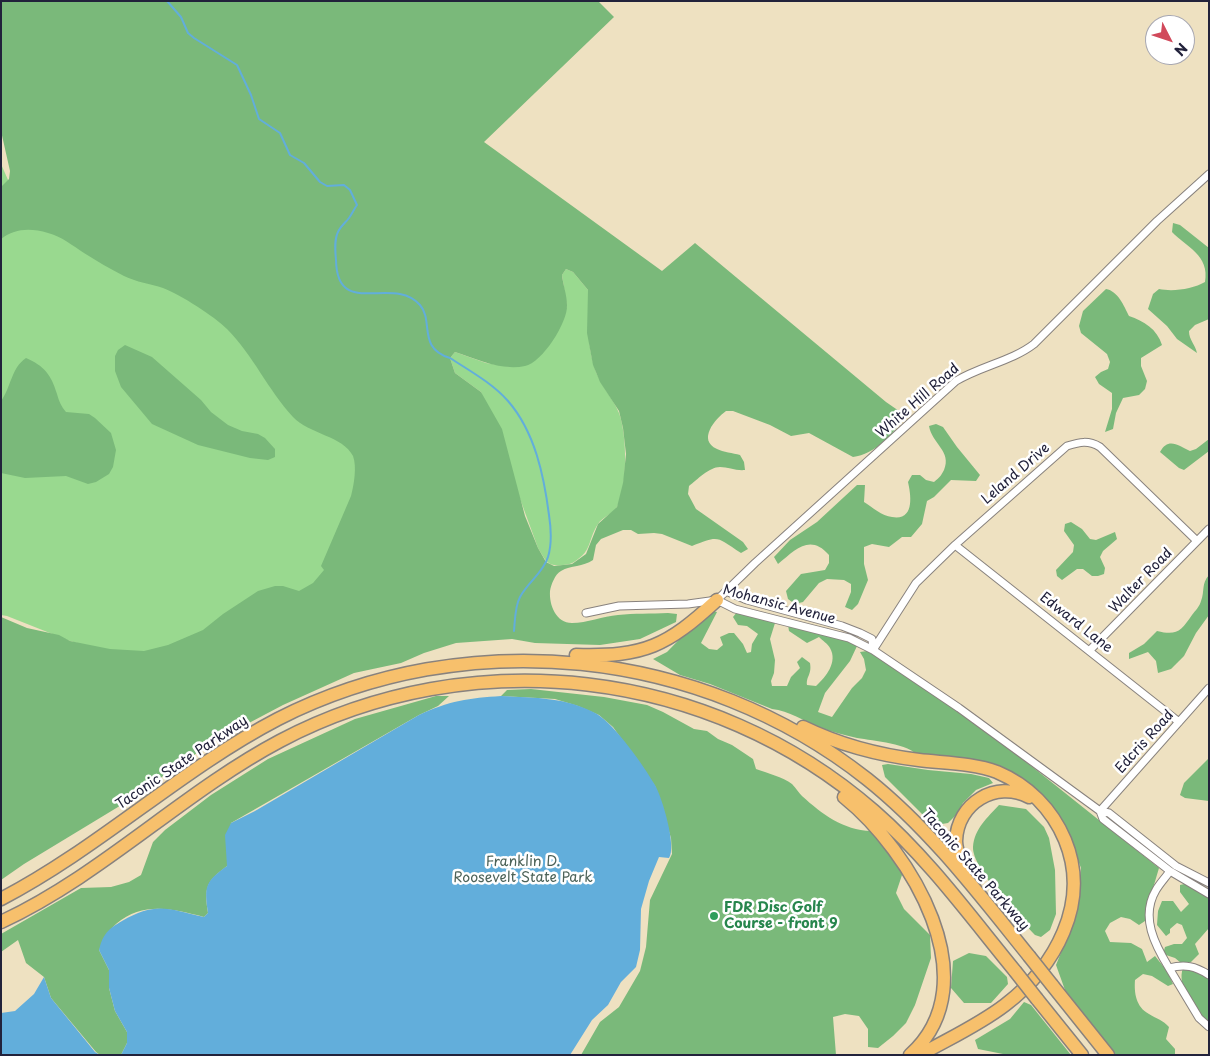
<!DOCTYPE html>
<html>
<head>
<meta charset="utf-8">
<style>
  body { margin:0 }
  #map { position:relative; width:1210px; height:1056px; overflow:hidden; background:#eee1c1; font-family:"Playpen Sans",sans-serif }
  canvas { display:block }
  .frame { position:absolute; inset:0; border:2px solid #22223b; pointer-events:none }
  .north { position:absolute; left:1145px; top:15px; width:50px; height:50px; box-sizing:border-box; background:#fff; border:1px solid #a7a7b1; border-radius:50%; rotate:131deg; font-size:14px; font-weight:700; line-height:20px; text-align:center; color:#22223b }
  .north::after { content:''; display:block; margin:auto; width:18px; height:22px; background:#d1495b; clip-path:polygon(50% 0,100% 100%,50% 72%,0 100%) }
</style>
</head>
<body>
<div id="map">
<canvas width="1210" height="1056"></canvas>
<div class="frame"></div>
<div class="north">N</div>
</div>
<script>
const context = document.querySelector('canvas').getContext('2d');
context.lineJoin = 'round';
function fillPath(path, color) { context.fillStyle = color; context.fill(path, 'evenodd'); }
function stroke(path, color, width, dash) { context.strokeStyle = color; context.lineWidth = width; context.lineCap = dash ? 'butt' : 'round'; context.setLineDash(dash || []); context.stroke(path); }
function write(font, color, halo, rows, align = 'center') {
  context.font = font + ' "Playpen Sans",sans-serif'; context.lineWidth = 5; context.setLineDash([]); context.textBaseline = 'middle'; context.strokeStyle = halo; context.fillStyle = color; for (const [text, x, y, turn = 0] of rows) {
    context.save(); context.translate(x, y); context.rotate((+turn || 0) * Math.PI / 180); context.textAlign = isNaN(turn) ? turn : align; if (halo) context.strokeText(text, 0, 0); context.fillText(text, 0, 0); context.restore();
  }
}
const green = new Path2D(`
  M1,164L12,189L180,278L359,456V502L327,579L159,666L70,641L7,616L1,615Z
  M566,269L573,272L588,290C589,317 586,339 594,366C599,384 612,396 619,413C627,434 628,486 617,507C613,514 602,517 598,524C587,541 593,550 574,562C571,564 568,564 563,565C547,567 546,561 538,548L481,392L455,373L450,358L455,352L486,363L511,367L567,307L562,275Z`);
const forest = new Path2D(`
  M1,1H598L614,17L484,142L662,271L695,243L886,402L899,411L904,417C893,435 875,454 853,457L809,433L791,436L770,425L733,411H726C715,419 697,440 717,449C723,452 733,453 740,455L744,462L745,470C736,471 728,467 720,467C709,467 697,480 689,486L688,494L696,509L743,542L748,549L741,553C716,537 720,535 692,546L662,534L654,533L638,534L631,530H623L601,539L596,545L593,560C583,567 571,565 561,571C555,574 551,585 550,591C549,605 556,623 572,623C587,623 603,616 618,615C634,613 651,614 668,613L677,614L676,622L640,639L600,645L535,643L512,639L456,643L424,653L401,663L354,673L283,705L213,742L118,807L24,864L1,880V617L27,628L59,635L70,641L110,649L144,651L168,645L203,630L223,614L258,591L275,586H283L299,591L313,583L324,570L321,566L351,496C354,485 357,466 353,456C343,436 309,434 293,417C268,390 253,355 227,329C214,316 181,295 163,288C151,284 136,282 124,276C110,269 97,261 84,253C73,246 61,236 48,233C31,228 15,228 1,239V187L9,179L10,171L1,131ZM566,269L573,272L588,290L587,333L593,365L600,382L619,411L623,428L626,454L623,483L617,507L598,524L586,554L572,564L554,566L546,562L538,548L525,516L502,429L481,392L455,373L450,358L455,352C476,359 502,371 525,366C542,363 568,322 567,305C567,295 563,285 562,275Z
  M1173,223L1180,225L1209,248V319L1195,325L1189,331C1189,340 1195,344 1197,353L1177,339L1167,326L1148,309L1153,294L1159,289C1173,292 1193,289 1205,282C1210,255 1186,247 1172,232Z
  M1106,289C1118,291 1124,306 1129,316C1144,321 1157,329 1162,345L1141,358V366L1147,381L1145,389L1139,395L1123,398L1116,413L1113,429L1105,432L1112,409V393L1099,384L1095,377L1101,372L1108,369L1110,362L1107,354L1081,333L1079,326L1083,311Z
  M125,345L152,357L201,400L211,412L228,425L242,431L258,434L265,438L275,449V457L268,460L250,458L198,445L152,424L121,387L115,371V356L118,350Z
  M26,358C44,366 51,374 57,394C59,401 61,406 66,412L89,414L95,418L111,433L116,450L113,467L109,474L96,482L88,484L66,476L25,478L1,473V401C11,388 11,368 26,358Z
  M936,424L943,427L957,447L980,475L976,481L951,480L934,497L927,501L922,524L911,537H902L889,547L872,544L864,547V564L868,580L858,604L852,610L845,607L851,592V584L844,580L827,579L819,583L803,602L795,604L788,599L786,591L801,574L825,570L829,563V555C810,533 795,550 778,564L774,557L790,540L817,522L857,485H865L864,502C872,507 882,516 892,517C915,521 911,495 908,482L912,475H920L926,480L934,482C939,478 941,476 944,470C952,451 932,444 929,426Z
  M1209,439V451L1184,470L1179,468L1160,452C1168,437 1178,445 1190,451L1196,449Z
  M1071,522L1082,529L1090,539L1096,540L1115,532L1117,539L1103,551L1100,557L1105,568L1104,574L1098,576H1092L1083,569H1077L1062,580L1057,576L1056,570L1073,552L1074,545L1064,531L1065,524Z
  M1209,575V615L1196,633L1184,656L1171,669L1158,673L1156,661L1148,652L1129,659V653L1144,644L1157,631C1177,636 1181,631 1192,615C1195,611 1200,606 1201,601C1205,591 1201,584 1209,575Z
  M708,610L717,612L701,643L709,649L717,650L723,645L720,637L729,633H734L743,644L747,653L751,652L752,644L758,634L747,626L738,625L733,617L737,612L775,623L770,639L775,660L774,673L771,681L772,686H787L791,677L800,668L797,662L802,657L810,663C812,675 806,676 807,685L816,686C826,677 838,662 830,648C828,644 822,640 819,637L807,643L789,631L788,625L844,638L857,646L850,661L825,693L818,712L832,717L852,688L862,678L866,670L864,659L860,652L867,651L914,679L1010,749L1159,868L1151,895L1145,921L1139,925L1130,919L1121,917L1110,923L1105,931L1110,942L1131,943L1142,949L1147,962L1155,956L1167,971L1173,984L1168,986L1152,976L1143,974L1135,980C1134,993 1136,1007 1149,1014C1157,1019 1163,1020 1169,1027L1166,1039L1175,1049V1055H1116L1065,990L1056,965L1077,913L1081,868L1068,834L1018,780L919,757C909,743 874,741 857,738C845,735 831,732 819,727C804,721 789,711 772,709L710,684L680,675L653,659L667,652Z
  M531,689L604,697L647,705L663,712L694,729L707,731L718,739L732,745L753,759L756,769C767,773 783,777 792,784C796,788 799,793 802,796C822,814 843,830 871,831L904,869L896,893L904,909L930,935L931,958L915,1005L906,1023L893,1036L878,1048L868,1047V1029L859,1016L845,1014L833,1017L836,1055H581L600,1022L619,1007L640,971L646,947L650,900L672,854L671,838L655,786L613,727L599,715L578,706L555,699L501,696L507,690Z
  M436,696H449L438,706L419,715L231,823L227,866C206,882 204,887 208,913L204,917C172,909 144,901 116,924C109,930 104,942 99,950L109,970V988L115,1011L127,1032V1043L121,1055H100L96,1052L51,998L44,977L26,963L18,940L1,952V934L81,888L111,887L129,882L141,875L153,842L165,830L211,795L268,759L355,719Z
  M1209,758V801L1185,798L1180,795L1184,783Z
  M888,764L928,770L971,774L989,778L993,783L976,790L963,803L957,814L948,823L942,824L936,823L924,816L885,777L882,765Z
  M999,805L1026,809L1044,827L1049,838L1055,870L1056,914L1050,930L1041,937L1035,935C1020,918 972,869 973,847C974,829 988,817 999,805Z
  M1189,883L1209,897V928L1195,944L1199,954L1191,962L1181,963L1175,958L1163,954L1165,947L1174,944H1182L1187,938L1182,925L1177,923L1170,929V933L1166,936L1157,925L1158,911L1162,901H1173L1181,912L1189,904L1180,892V885Z
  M969,953L986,956L1007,977L1008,984L991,1003H964L951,988L953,961Z
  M1192,967L1209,977V1024C1195,1012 1176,986 1183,968Z
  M1024,1002L1031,1005L1071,1055H1008L978,1049L975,1040L1010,1019Z`);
const water = new Path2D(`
  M501,696C536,698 566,697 597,714C615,725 644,766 655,785C662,797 677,847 669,858L659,857L649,881L641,909L640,950L636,967L621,982L608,1005L592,1020L570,1055H121L127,1043V1032L115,1011L109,988V970L99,950C103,934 108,929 122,921C156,901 169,909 204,917L208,913C204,886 205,882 227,866L225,835L231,823L255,811L419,715C448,701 470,698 501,696Z
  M44,977L51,998L95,1052L100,1055H1V1013L15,1011L34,994Z`);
const stream = new Path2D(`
  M167,1L181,17L188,33L194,38L237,65L251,95L259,119L280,133L290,155L304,163L320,182L327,186L344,185L350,190L357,205C354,209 352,214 349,218C346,222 342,225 339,230C334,238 335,250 336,260C337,320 393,274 420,305C434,321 417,348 450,358C470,371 492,383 508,401C535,432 544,476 549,515C551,528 552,544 548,557C543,573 528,582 520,597C515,606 515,620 514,631`);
const minor = new Path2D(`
  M955,545L1179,722
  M726,591L747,600L842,626L860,633L872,639L873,650
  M717,600L755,563L956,381C981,366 1012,361 1034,344L1157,221L1209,174
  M586,613L619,606L688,604L717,600L735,609L849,638L873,650L959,708L1100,811L1109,813L1176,866L1209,883
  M873,650L916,583L955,545L1067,446C1080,442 1088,440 1100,447L1197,541
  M1090,650L1209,529
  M1209,688L1100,811L1103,819L1170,871L1209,894
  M1169,968C1155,945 1140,917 1156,890C1160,883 1166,877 1170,871
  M1209,975C1195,966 1185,964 1169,968L1199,1018L1209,1027`);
const motorway = new Path2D(`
  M576,655C645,657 667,646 717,600
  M803,727C840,745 878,755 919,760C944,763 973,763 997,772C1028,785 1052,809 1065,840C1091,903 1055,967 1005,1005C979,1025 948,1039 920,1055
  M844,797C910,850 991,982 910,1055
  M965,871C962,860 956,853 956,841C957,803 996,780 1029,797
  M1,899C99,848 180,770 278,719C467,623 701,648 867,779C930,829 979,894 1029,956
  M1,922C102,875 182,793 280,741C472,640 710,668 874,811C928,858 970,916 1015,971
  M1052,985L1108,1055
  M1037,999L1082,1055`);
const motorwayBridge = new Path2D(`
  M1029,956L1052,985
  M1015,971L1037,999`);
const markers = [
  [714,916,5,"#2e9e5b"]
];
const streetNames = [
  ["White Hill Road",918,401,-41],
  ["Leland Drive",1016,474,-41],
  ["Walter Road",1141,581,-46],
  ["Mohansic Avenue",779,605,15],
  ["Edward Lane",1076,623,38],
  ["Edcris Road",1145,742,-48],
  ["Taconic State Parkway",182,763,-34],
  ["Taconic State Parkway",975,870,49]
];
const parkNames = [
  ["Franklin D.",523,862],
  ["Roosevelt State Park",523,878]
];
const leisureNames = [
  ["FDR Disc Golf",724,908],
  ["Course - front 9",724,924]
];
fillPath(green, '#99d98f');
fillPath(forest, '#7ab97a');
fillPath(water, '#62aedb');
stroke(stream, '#62aedb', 2);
stroke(minor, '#88827e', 9);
stroke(motorway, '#88827e', 15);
stroke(minor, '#fff', 7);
stroke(motorway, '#f7c06c', 12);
stroke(motorwayBridge, '#88827e', 15, []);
stroke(motorwayBridge, '#f7c06c', 12);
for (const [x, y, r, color] of markers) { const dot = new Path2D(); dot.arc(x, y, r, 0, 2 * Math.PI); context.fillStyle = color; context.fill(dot); stroke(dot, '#fff', 2); }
write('14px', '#22223b', '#fff', streetNames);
write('14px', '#4c6258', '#fff', parkNames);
write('bold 14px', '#27864d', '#fff', leisureNames, 'left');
</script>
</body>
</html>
